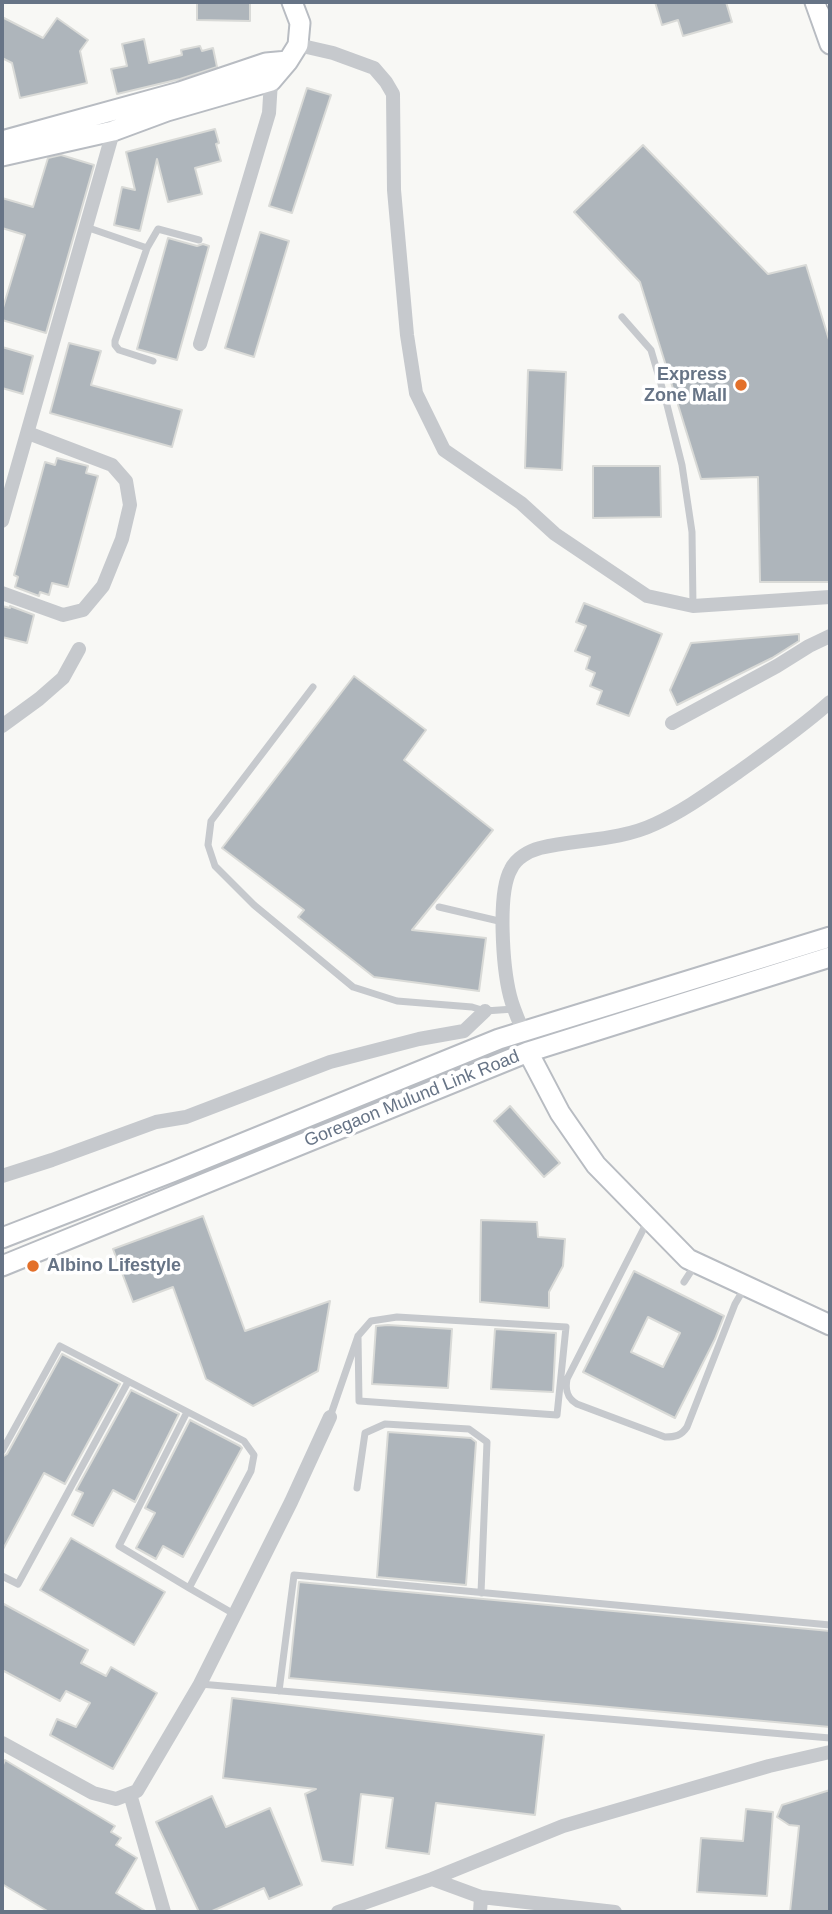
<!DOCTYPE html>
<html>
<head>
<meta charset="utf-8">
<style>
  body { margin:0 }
  #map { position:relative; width:832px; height:1914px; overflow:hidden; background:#f8f8f5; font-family:Helvetica,sans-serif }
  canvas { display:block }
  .frame { position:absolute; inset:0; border:4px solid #677486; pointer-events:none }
</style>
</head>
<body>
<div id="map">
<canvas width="832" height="1914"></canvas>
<div class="frame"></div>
</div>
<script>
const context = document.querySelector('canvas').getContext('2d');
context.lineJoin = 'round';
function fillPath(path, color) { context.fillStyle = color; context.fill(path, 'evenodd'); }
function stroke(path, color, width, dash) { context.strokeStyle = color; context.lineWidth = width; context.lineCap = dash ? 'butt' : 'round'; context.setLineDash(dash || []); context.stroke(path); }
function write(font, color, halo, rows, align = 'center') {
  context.font = font + ' Helvetica,sans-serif'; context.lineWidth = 7; context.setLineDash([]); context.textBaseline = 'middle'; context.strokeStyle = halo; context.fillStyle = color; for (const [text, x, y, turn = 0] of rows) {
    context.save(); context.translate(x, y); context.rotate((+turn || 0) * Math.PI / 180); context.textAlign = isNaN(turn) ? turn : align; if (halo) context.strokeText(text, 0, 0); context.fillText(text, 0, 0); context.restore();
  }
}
const building = new Path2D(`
  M197,2H250V21L197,20Z
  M655,2H726L732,22L683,36L678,20L662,25Z
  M2,17L43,38L57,18L88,40L80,51L87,83L20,98L12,63L2,58Z
  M144,39L149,63L182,55L181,50L200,46L202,51L213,48L217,67L180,79L117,94L111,69L127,66L122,44Z
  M307,88L331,95L292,213L269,206Z
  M215,129L219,143L216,144L221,161L195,168L202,194L168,202L157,159L140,231L114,225L122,187L135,190L126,152Z
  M643,145L768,274L806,265L830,343V582H760L758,477L701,479L640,282L574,212Z
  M61,155L94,165L46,333L2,320V311L25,235L2,228V198L33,207L48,158Z
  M260,232L289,241L254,357L225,348Z
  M168,238L197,246L203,244L209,246L177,360L137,349Z
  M69,343L101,351L91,385L182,410L172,447L50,413Z
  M2,347L33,356L23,394L2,388Z
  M528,370L566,372L562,470L525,468Z
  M57,458L88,466L86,473L98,476L68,587L52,583L49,595L40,592L39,596L15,587L18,577L14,575L45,462L55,465Z
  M593,466H660L661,517L593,518Z
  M584,603L662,634L629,716L597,704L602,691L590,686L595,673L586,669L590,657L575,651L586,626L576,622Z
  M2,606L10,608V606L34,615L27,643L2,637Z
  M799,634V641L772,658L677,705L670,690L691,643Z
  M354,676L426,730L404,760L493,830L412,930L486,938L479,991L374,977L298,917L304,910L222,848Z
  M510,1106L560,1163L544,1177L494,1121Z
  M203,1216L245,1331L330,1301L318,1371L253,1406L206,1379L173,1287L133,1302L113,1249Z
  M481,1220L537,1222L538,1237L565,1239L563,1266L549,1292V1308L480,1302Z
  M634,1271L724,1316L715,1339L675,1418L583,1372ZM648,1317L680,1333L663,1367L631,1352Z
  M388,1325L452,1329L448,1388L372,1384L376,1326Z
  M495,1329L556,1333L553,1392L491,1389Z
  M62,1354L120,1384L65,1484L44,1473L2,1551V1457L7,1454Z
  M131,1390L179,1414L135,1502L113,1490L93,1526L72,1515L83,1493L76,1490Z
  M190,1420L240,1446L242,1448L183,1557L163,1546L156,1559L136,1548L155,1513L145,1508Z
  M388,1432L471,1438L476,1442L466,1585L377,1577Z
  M71,1538L165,1592L134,1645L40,1590Z
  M299,1582L830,1631V1727L289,1678Z
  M2,1603L88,1650L81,1663L106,1676L111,1667L157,1693L113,1769L50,1735L57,1719L76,1727L90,1703L66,1691L60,1701L2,1670Z
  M232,1698L544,1735L535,1815L436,1803L429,1854L386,1848L393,1798L361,1794L353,1865L322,1861L305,1794L316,1789L223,1778Z
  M5,1760L115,1826L111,1832L121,1838L116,1845L137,1858L116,1893L147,1912H49L2,1884V1767Z
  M830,1790V1912H790L799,1826L789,1825L777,1817L782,1805Z
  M212,1796L226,1827L270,1808L302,1885L269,1899L264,1888L210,1912H199L156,1822Z
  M746,1809L773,1812L767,1896L697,1892L701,1838L743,1841Z`);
const lane = new Path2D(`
  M86,227L147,248L115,341V345L119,350L153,361
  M147,248L158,229L199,240
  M622,317L651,350L666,401L682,465L692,532L693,606
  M313,687L211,821L208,845L215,866L254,905L353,987L397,1001L472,1007L485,1011L514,1009
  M439,907L503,922
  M647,1222L567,1379C565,1390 567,1398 577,1404L665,1437C675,1437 681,1436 687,1427L735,1304L745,1287
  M684,1282L695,1265
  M187,1412L119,1546L189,1588
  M330,1417L358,1336L371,1321L397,1317L566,1327L557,1415L359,1401L358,1336
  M2,1451L60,1346L244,1441L254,1455L251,1471L189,1588L234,1614
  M357,1488L365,1433L385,1424L469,1429L487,1442L481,1593
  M2,1576L18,1584L128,1382
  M200,1684L830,1738
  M279,1691L294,1575L830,1625`);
const street = new Path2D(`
  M298,45L333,53L374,68L386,82L393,94L394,190L407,335L416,393L444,450L521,503L555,534L647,596L693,606L830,597
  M200,344L269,113L271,81L269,75
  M2,521L115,125
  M2,593L63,615L83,610L103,586L122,539L130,505L126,481L112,465L28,433
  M672,723L777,666L809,646L830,636
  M2,726L39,699L63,678L79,649
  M523,1031C518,1019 513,1008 510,996C503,968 497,893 511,869C516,858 529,851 540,848C578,839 619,841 655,824C684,811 711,791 737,773C769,750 801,728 830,702
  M2,1176L52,1160L156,1122L186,1117L330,1062L419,1039L464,1031L485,1011
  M2,1743L93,1793L116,1799L137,1791L200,1684L291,1502L330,1417
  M130,1794L164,1912
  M432,1879L481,1897L615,1912
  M338,1912L432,1879L563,1826L769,1766L830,1752
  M480,1912L481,1897`);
const secondary = new Path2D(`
  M815,2L830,44
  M2,141L180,92L266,63L288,61
  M2,156L113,131L167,111L271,81L288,61L298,45L300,23L292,2
  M528,1052L560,1113L596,1165L688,1259L830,1325
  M2,1238L172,1172L499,1039L830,937
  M2,1266L528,1052L830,957`);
const rail = new Path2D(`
  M829,2L830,5`);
const markers = [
  [741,385,7,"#e3702a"],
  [33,1266,7,"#e3702a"]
];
const poiNames = [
  ["Express",727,375],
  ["Zone Mall",727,396],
  ["Albino Lifestyle",47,1266,"left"]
];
const streetNames = [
  ["Goregaon Mulund Link Road",412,1099,-22]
];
fillPath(building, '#aeb5bb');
stroke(building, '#d9dad7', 2);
stroke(secondary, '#b8bcc2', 23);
stroke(lane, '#c6c9cd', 7);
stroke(street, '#c6c9cd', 14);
stroke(secondary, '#fff', 19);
stroke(rail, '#a6abb2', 8);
stroke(rail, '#fff', 5, [16]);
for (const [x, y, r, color] of markers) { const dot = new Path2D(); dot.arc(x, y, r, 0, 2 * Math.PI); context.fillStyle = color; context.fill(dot); stroke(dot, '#fff', 2.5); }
write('bold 18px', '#677486', '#fff', poiNames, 'right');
write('18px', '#677486', '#fff', streetNames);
</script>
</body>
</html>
